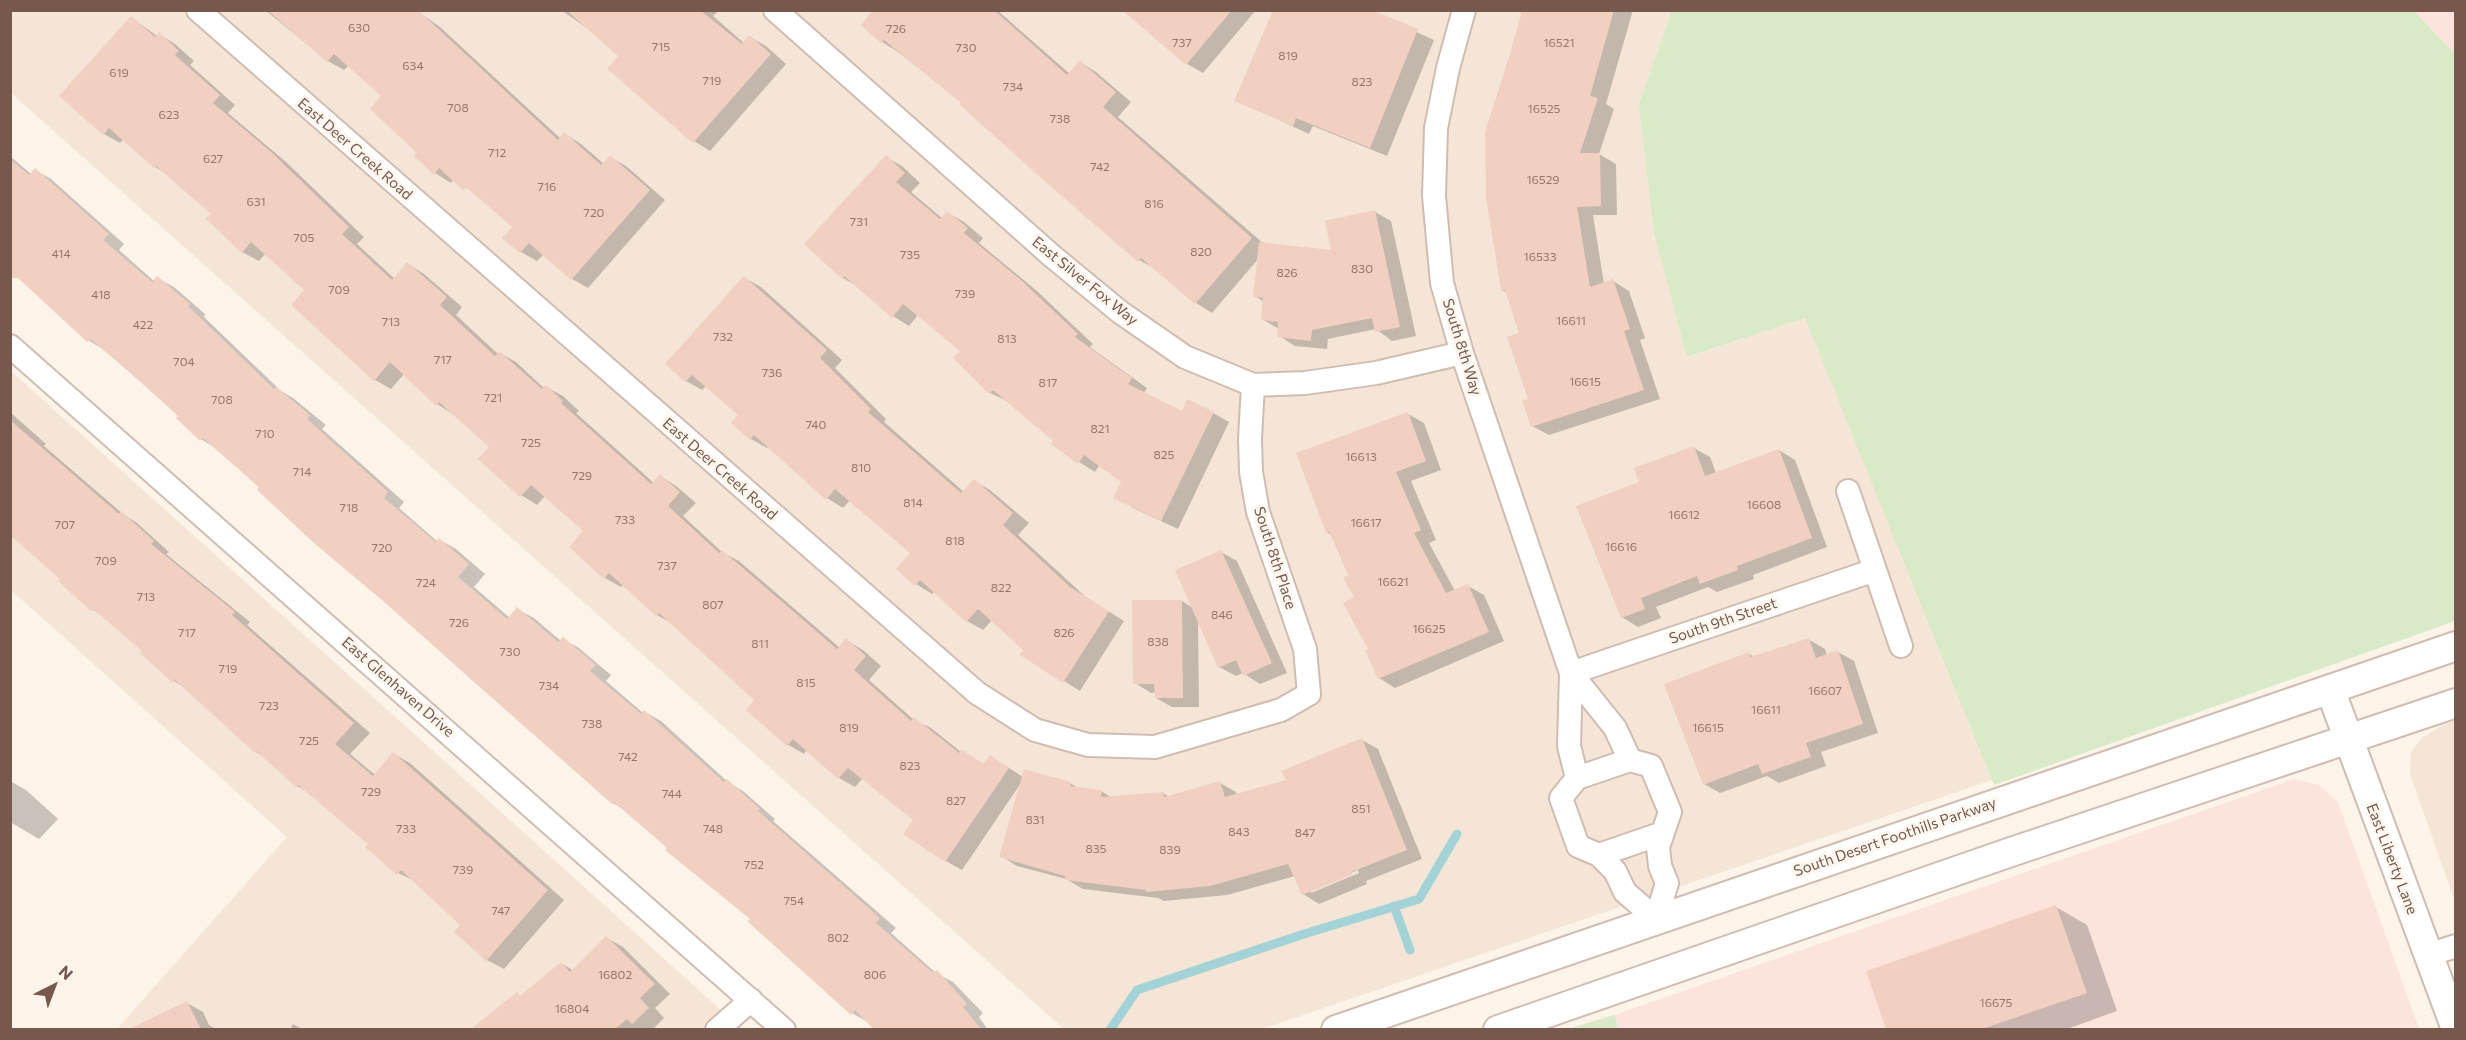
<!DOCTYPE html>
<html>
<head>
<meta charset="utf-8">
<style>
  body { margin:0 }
  #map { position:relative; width:2466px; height:1040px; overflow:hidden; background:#fcf3e9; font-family:Commissioner,sans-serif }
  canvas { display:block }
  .frame { position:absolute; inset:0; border:12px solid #76584d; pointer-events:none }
  .north { position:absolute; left:24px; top:956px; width:60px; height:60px; -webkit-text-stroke:4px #fef7ef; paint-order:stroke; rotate:42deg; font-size:16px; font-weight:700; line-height:24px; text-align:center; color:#76584d }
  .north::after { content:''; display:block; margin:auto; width:21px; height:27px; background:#76584d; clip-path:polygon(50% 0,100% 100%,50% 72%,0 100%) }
</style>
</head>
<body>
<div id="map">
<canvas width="2466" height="1040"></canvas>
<div class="frame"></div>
<div class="north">N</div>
</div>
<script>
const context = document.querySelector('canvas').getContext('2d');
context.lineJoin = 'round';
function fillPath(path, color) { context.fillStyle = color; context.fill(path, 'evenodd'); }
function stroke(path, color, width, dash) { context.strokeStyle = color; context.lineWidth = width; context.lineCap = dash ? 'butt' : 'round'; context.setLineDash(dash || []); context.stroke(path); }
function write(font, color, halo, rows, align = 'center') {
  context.font = font + ' Commissioner,sans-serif'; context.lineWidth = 6; context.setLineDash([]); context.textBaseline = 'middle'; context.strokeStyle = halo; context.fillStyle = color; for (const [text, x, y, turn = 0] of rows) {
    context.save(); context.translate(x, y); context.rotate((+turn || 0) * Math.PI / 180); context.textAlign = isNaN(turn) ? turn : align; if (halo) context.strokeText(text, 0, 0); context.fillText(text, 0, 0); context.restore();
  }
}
const residential = new Path2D(`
  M11,11H1672L1639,105L1688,357L1805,318L1995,779L1262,1029H1064L11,93Z
  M11,371L742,1029H117L287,837L11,590Z
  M2455,721H2456L2455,902L2410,774L2411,752L2422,738L2443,725Z`);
const commercial = new Path2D(`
  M2414,11H2455V54Z
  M2294,779L2319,785L2338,802L2419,1029L1619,1030L1614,1015Z`);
const green = new Path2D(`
  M1672,10L2414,11L2455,54V621L1994,785L1805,318L1687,357L1654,232L1639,105Z
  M1614,1015L1619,1029H1568Z`);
const shadow = new Path2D(`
  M265,10H416L440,27L561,139L565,134L581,144L604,164L610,157L626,166L665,200L588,288L572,279L544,254L537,261L521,252L514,226L481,198L454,179L451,183L435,173L384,96L349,65L344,70L328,61Z
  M561,10H719L713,16L744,43L750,37L766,46L786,64L710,151L694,141L620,56L584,26Z
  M875,10H997L1070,74L1080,62L1096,72L1131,102L1118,117L1264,244L1333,252L1375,212L1391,221L1416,336L1392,341L1376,329L1328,339L1327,349L1295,346L1279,336V329L1262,319L1264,302L1255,296L1259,258L1212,313L1196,303L1156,269L1139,260L964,103L898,52L882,42L863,25Z
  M1145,10H1256L1203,73L1187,64Z
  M1523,10H1633L1606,104L1614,109L1599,154L1616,164L1617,215H1593L1604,284L1613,281L1629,291L1645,338L1640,340L1660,399L1549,435L1532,426L1521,334L1507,293L1502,290L1512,55Z
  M132,18L157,36L159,34L175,44L194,61L190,65L235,105L228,113L286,162L364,237L357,244L395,279L408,264L424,274L462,307L456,315L498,354L500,353L516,362L545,389L546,387L563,396L579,411L576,413L654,483L660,476L676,486L696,503L683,516L722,552L739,561L840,648L846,640L863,650L881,666L869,680L914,720L931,728L961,752L962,751L985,765L1006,766L1023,777L1070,783L1080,789L1101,791L1112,798L1163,793L1169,797L1220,783L1236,792L1237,795L1288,781L1362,740L1378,749L1422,859L1366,881L1367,884L1319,904L1303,894L1295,876L1227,895L1164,901L1158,898L1083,889L1066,879L1017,866L1001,856L1021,783L962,870L946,861L905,834L915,820L863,778L855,787L839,778L807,749L804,754L787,744L756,700L673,624L657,615L624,584L621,587L605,578L571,547L585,531L545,496L537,505L521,495L491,447L453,414L437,404L404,374L391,389L375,380L306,290L266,253L259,261L242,252L213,214L167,174L155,167L124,139L120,143L104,134ZM1358,870L1359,873L1311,893V890Z
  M1388,19L1434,40L1387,156L1313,126L1309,134L1236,100Z
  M10,156L31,174L35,170L51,179L124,244L119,250L154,281L157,278L174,287L205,314L204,317L281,391L293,398L326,425L322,429L404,502L399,508L438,542L440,540L456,549L485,574L474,587L510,618L517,609L534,618L561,641L563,639L579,648L611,675L606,681L643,713L645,712L661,721L729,783L743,791L775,819L773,821L896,928L891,933L936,973L953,982L983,1013L979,1017L988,1030H875L869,1023L852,1013L749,921L752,918L625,810L613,803L472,680L217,449L201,439L180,416L104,350L88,340L10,269Z
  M886,157L902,166L920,183L911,192L943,219L948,213L964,222L983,238L979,243L1037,291L1093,344L1090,347L1147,388L1144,393L1183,413H1213L1229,422L1178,529L1131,507L1123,481L1100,464L1095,472L1079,462L1007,401L990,393L962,351L918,315L909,326L893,316L860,288L843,278Z
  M745,278L761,287L842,360L835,368L886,419L884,422L964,492L974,481L990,490L1029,523L1018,535L1087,598L1124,621L1080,691L1022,655L1025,650L992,620L983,630L967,621L935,591L932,594L916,584L912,552L850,500L843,508L827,498L769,446L767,448L751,439L740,415L706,386L702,390L686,381L667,364Z
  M10,412L46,444L44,446L123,514L137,523L169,552L166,554L250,622L247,625L370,733L350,754L375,775L394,754L410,763L564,900L504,969L487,960L456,932L462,925L415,881L398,873L370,844L310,793L297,786L266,758L256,752L185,688L174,681L145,650L104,617L92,609L62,579L10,535Z
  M1408,414L1424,423L1441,470L1411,481L1436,540L1429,543L1455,591L1468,586L1484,595L1504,641L1395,688L1379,678L1350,576L1333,536L1327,532Z
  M1694,448L1710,457L1716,473L1779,450L1795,460L1827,547L1753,575L1754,579L1717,592L1708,587L1656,607L1661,618L1638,627L1622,617L1640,483Z
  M1221,552L1237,561L1287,673L1260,684L1243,673L1236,676L1219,667L1198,619L1199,707H1172L1156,698V692L1151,693L1135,683L1182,601L1193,608Z
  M1808,639L1825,649L1827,656L1838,652L1854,661L1878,733L1821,752L1826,766L1779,783L1767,776L1720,793L1704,784L1749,654L1755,657Z
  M10,781L26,790L58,819L39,839L10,822Z
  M2056,907L2087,925L2117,1011L2064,1030H1888L1868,972Z
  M607,938L623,947L670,994L655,1008L664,1018L652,1030H480L517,994L521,997L561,963L574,971Z
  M187,1003L203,1012L209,1025L217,1030H162L156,1018Z
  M293,1024L304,1030H290Z`);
const stream = new Path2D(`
  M1394,906L1410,950
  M1110,1030L1137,990L1304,934L1419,899L1457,834`);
const building = new Path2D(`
  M267,10H418L558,140L564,132L601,165L610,155L650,190L571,280L529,243L520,253L502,238L512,227L466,187L463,190L439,168L434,175L414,156L417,153L370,109L381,96L334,54L327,62Z
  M566,10H700L742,44L749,35L771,54L693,143L607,69L618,56Z
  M873,10H994L1067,75L1080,61L1116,92L1103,107L1252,238L1195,304L1141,258L1138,262L1041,178L960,105L961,103L884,40L881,43L861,25Z
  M1122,10H1232L1186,65Z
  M1273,10H1372L1418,29L1370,148L1296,118L1293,126L1234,101Z
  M1522,10H1614L1590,96L1598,98L1580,153H1600L1601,206L1577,207L1590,287L1613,279L1630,329L1624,331L1644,390L1531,427L1522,401L1528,399L1507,337L1519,333L1505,290H1501L1486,197L1485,132L1510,54Z
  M131,16L155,37L159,32L179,51L175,55L220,95L213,103L270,151L349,227L342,234L392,280L407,262L447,297L440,305L495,356L499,351L542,389L546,385L563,401L561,403L651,484L660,474L680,492L668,506L719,553L722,550L837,649L846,638L866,656L854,670L911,721L914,717L959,753L961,749L983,764L990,755L1009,768L945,862L903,834L913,820L848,768L838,779L793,739L787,746L746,710L754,700L659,613L656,616L609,573L604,579L569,547L583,531L531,485L520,497L478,459L489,447L439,402L436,406L390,362L374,381L291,305L304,290L251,242L242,253L206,219L211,214L156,166L154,168L109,128L103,135L59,96Z
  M886,155L905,173L896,182L940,219L947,211L968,228L964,233L1021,280L1078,334L1075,337L1132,378L1128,384L1182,411L1187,399L1214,412L1161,521L1113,498L1121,482L1084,455L1078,464L1051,444L1053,441L993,390L989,394L953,358L960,351L903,304L892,318L844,276L842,279L804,244Z
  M10,159L29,175L35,168L109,234L103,240L152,282L157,276L190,304L188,306L274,389L276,387L310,415L307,419L388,492L384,498L436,542L439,538L469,564L458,577L507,619L517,607L558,642L563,637L596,665L590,671L641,714L644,710L724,782L727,779L760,809L758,811L880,918L876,923L933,973L937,970L967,1004L963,1007L981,1029H873L855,1010L851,1015L747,921L750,919L665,850L667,848L614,802L612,804L383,601L314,543L257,490L259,487L203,438L200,441L176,418L178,416L131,373L90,339L87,342L18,278H10Z
  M1375,210L1400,327L1375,332L1372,318L1312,330L1311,341L1277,337L1278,322L1261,320L1263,298L1253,297L1259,242L1331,250L1325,221Z
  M744,276L827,350L820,358L871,409L868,412L961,493L974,479L1013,513L1003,525L1070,587L1109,611L1063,683L1020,655L1023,650L978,609L966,622L920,580L915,586L896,569L910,553L835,489L826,500L754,435L750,440L731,423L738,415L716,396L692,375L685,382L665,364Z
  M1408,412L1426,461L1396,472L1421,530L1414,533L1446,593L1468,584L1489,632L1378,679L1365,650L1368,649L1343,603L1354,597L1343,578L1348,575L1329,531L1326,533L1296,453Z
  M10,420L119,514L121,511L154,541L151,544L235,612L232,615L354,723L335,744L373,776L393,752L548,890L486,961L454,932L460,925L401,870L397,875L365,847L368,844L298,785L296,787L256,751L255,753L175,680L173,683L140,653L142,651L93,609L91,611L58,581L60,579L10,535Z
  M1694,446L1705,476L1779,449L1812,538L1737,566L1738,570L1700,584L1697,576L1641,598L1645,609L1621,618L1576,506L1639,482L1634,468Z
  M1221,550L1272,663L1243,676L1236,660L1218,668L1175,570Z
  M1132,600H1182L1183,698H1155L1154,684H1133Z
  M1809,638L1816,658L1838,650L1863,724L1806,743L1811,757L1762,774L1758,764L1703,785L1664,684L1749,652L1750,657Z
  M1362,738L1407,850L1351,872L1352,875L1302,895L1288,864L1210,886L1146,892V890L1065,880V876L999,857L1024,769L1071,782L1070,786L1102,790L1101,797L1163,792L1164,797L1220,781L1225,797L1286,780L1281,771Z
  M2056,905L2087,993L1982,1029H1886L1866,971Z
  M606,936L655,984L640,998L649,1008L632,1024L627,1019L615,1029H471L517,992L520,996L561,962L570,972Z
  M187,1001L201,1029H129Z`);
const minor = new Path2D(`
  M198,10L977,693L1035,730L1088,745L1155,747L1281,710L1309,694L1305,649L1258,512L1251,472L1250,439L1253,385
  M775,10L1052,256L1120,312L1185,357L1253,385L1305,383L1376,373L1462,353
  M1464,10L1448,68L1436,128L1434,196L1442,283L1462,353L1571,673L1615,728L1630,760L1651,766L1670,812L1658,847L1660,866L1667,883L1656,919L1625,892L1615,871L1599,855L1578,846L1561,798L1577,778L1569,746L1571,673
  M10,346L784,1030
  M1848,491L1901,646
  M1571,673L1875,570
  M1577,778L1630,760
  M1599,855L1663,833
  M2428,955L2456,946
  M717,1030L751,1000`);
const tertiary = new Path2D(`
  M2330,689L2456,1029
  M1336,1030L2456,646
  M1498,1030L2011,852L2456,703`);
const numberNames = [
  ["630",359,28],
  ["726",896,29],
  ["737",1182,43],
  ["16521",1559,43],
  ["715",661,47],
  ["730",966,48],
  ["819",1288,56],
  ["634",413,66],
  ["619",119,73],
  ["719",712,81],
  ["823",1362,82],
  ["734",1013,87],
  ["708",458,108],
  ["16525",1544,109],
  ["623",169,115],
  ["738",1060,119],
  ["712",497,153],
  ["627",213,159],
  ["742",1100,167],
  ["16529",1543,180],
  ["716",547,187],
  ["631",256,202],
  ["816",1154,204],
  ["720",594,213],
  ["731",859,222],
  ["705",304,238],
  ["820",1201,252],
  ["414",61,254],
  ["735",910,255],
  ["16533",1540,257],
  ["830",1362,269],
  ["826",1287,273],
  ["709",339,290],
  ["739",965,294],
  ["418",101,295],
  ["16611",1571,321],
  ["713",391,322],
  ["422",143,325],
  ["732",723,337],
  ["813",1007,339],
  ["717",443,360],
  ["704",184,362],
  ["736",772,373],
  ["16615",1585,382],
  ["817",1048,383],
  ["721",493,398],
  ["708",222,400],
  ["740",816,425],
  ["821",1100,429],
  ["710",265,434],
  ["725",531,443],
  ["825",1164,455],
  ["16613",1361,457],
  ["810",861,468],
  ["714",302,472],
  ["729",582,476],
  ["814",913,503],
  ["16608",1764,505],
  ["718",349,508],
  ["16612",1684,515],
  ["733",625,520],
  ["16617",1366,523],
  ["707",65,525],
  ["818",955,541],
  ["16616",1621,547],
  ["720",382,548],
  ["709",106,561],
  ["737",667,566],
  ["16621",1393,582],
  ["724",426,583],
  ["822",1001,588],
  ["713",146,597],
  ["807",713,605],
  ["846",1222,615],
  ["726",459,623],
  ["16625",1429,629],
  ["717",187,633],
  ["826",1064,633],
  ["838",1158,642],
  ["811",760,644],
  ["730",510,652],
  ["719",228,669],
  ["815",806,683],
  ["734",549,686],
  ["16607",1825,691],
  ["723",269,706],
  ["16611",1766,710],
  ["738",592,724],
  ["819",849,728],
  ["16615",1708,728],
  ["725",309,741],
  ["742",628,757],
  ["823",910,766],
  ["729",371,792],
  ["744",672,794],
  ["827",956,801],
  ["851",1361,809],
  ["831",1035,820],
  ["733",406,829],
  ["748",713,829],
  ["843",1239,832],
  ["847",1305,833],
  ["835",1096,849],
  ["839",1170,850],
  ["752",754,865],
  ["739",463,870],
  ["754",794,901],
  ["747",501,911],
  ["802",838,938],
  ["16802",615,975],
  ["806",875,975],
  ["16675",1996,1003],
  ["16804",572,1009]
];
const streetNames = [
  ["East Deer Creek Road",355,149,41],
  ["East Silver Fox Way",1085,281,39],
  ["South 8th Way",1462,347,73],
  ["East Deer Creek Road",720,469,41],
  ["South 8th Place",1275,558,72],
  ["South 9th Street",1723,621,-19],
  ["East Glenhaven Drive",398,687,41],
  ["South Desert Foothills Parkway",1895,837,-19],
  ["East Liberty Lane",2392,859,69]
];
fillPath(residential, '#f4e5d7');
fillPath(commercial, '#fce4dd');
fillPath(green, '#d8eac7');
fillPath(shadow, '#0003');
stroke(stream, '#a4d3d7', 9);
fillPath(building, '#f1d0c1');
stroke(minor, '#d0bcb1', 26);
stroke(tertiary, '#d0bcb1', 32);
stroke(minor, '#fff', 22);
stroke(tertiary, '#fff', 28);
write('12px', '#95766a', null, numberNames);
write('15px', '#76584d', '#fef7ef', streetNames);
</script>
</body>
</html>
